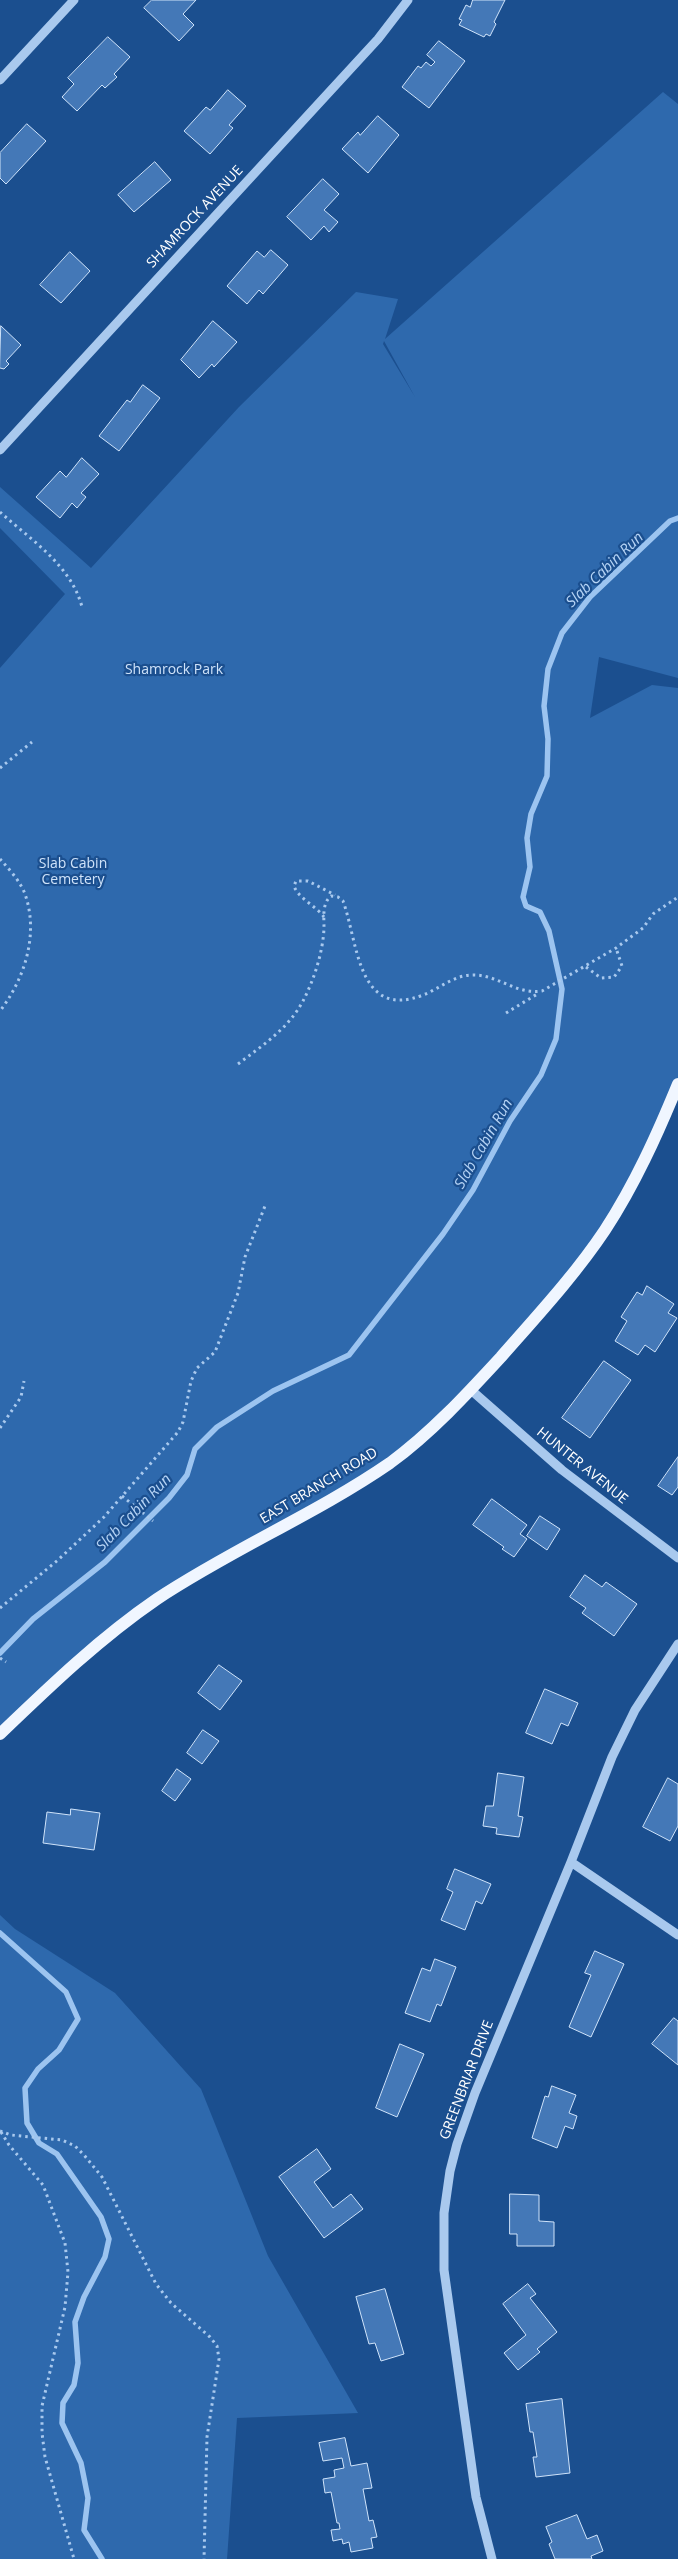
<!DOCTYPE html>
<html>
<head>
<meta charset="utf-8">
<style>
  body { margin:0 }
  canvas { display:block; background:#1b4f8f }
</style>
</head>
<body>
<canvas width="678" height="2559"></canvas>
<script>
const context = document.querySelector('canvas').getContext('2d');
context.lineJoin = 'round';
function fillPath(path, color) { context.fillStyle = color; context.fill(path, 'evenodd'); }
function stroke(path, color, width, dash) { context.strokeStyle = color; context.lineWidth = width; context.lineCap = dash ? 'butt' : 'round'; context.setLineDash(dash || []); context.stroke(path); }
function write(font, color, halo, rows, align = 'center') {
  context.font = font + ' "Open Sans",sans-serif'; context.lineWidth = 4.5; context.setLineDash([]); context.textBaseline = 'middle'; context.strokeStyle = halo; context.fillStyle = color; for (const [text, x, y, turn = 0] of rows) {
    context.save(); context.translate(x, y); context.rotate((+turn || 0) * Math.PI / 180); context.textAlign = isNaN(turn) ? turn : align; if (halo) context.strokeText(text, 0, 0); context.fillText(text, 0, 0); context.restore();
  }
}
const green = new Path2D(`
  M663,92L678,104V678L599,657L590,718L652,685L678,688V1084L639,1172L549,1302L392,1461L157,1599L0,1734V668L65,594L0,528V487L91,568L239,407L356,292L398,299L385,339ZM384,341L415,397L383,344Z
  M0,1915L15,1929L115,1993L201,2089L268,2256L358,2413L237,2418L227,2559H0Z`);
const stream = new Path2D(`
  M0,1653L33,1619L105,1562L169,1498L187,1475L195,1449L217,1427L273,1391L349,1355L443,1234L473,1190L510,1121L541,1075L556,1039L562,989L549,931L540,912L526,906L523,897L530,867L527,838L531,814L547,776L548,739L544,706L548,669L562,633L590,597L670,521L678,518
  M0,1933L66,1992L78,2019L59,2050L38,2069L25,2088L27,2123L39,2143L57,2154L101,2217L109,2239L105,2257L84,2297L75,2322L78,2363L74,2385L63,2403L62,2423L81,2463L88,2498L84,2530L102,2559`);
const building = new Path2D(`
  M152,0H196L183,14L194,25L179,41L144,8Z
  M473,0H505L494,22L496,24L490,36L486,34L484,37L459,25L462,20L459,19L466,5L470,7Z
  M108,37L130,57L114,74L117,77L105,88L102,85L77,111L62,97L74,84L68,78Z
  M439,41L465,61L429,108L402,87L418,66L421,68L426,62L431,66L435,62L427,55Z
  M228,90L246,106L229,125L233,128L210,154L184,131L206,107L210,110Z
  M378,116L399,135L368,173L342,149L358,132L360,135Z
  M27,124L46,141L6,184L0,178V153Z
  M155,162L171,180L134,212L118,195Z
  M323,179L339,194L324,210L338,222L329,232L324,226L311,240L287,217Z
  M271,250L288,265L263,294L259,290L247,304L227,286L257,251L264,257Z
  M70,252L90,271L61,303L40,285Z
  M213,321L237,342L214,367L212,364L199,378L181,360Z
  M1,326L21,345L6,361L9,364L4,369L0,368Z
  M143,385L160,398L119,451L99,436L127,400L130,402Z
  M82,458L99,474L81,493L86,497L77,508L72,503L60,518L36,497L60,471L66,477Z
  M647,1286L674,1304L668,1313L677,1318L655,1352L645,1345L638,1355L615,1341L627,1321L621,1317L637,1292L642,1295Z
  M604,1361L631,1380L590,1438L562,1418Z
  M678,1457V1487L672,1495L658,1486Z
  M492,1499L527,1525L520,1534L527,1539L514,1557L502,1549L504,1547L473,1525Z
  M540,1516L560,1529L547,1550L527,1536Z
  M585,1575L602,1587L606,1582L637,1604L614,1636L582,1613L586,1608L570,1597Z
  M219,1665L242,1681L220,1710L198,1693Z
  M545,1689L578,1703L568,1726L561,1723L552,1744L526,1733Z
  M203,1730L219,1741L202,1764L187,1753Z
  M177,1769L191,1779L175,1801L162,1791Z
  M498,1773L524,1777L518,1816L523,1817L519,1837L496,1834L497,1828L483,1826L486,1806H493Z
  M668,1778L678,1784V1826L670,1841L643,1827Z
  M71,1809L100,1813L94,1850L43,1843L47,1812L70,1815Z
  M455,1869L491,1884L482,1904L476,1901L465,1930L441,1920L453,1892L447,1889Z
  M595,1951L624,1964L591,2037L569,2027L591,1975L585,1973Z
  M435,1959L456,1967L441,2006L437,2004L430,2022L405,2013L422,1968L430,1971Z
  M674,2018L678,2021V2065L652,2044Z
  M400,2044L424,2054L397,2117L376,2108Z
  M552,2086L576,2095L569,2113L577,2116L573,2129L565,2126L557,2148L532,2138L545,2096L548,2097Z
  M317,2149L331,2169L314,2182L333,2208L351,2194L363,2209L324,2238L279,2177Z
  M510,2194L539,2195V2221L554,2222V2246H517V2234H510Z
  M528,2284L536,2294L530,2298L557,2332L537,2349L540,2352L518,2370L504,2353L526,2335L503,2304Z
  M385,2289L404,2354L381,2361L375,2343L369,2344L356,2297Z
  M562,2399L570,2473L536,2477L533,2457H537L533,2432H530L526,2404Z
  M345,2438L351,2466L367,2463L372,2488L363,2489L369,2521L373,2520L377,2537L371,2538L373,2548L351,2552L349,2542L343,2544L342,2539L333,2541L331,2530L340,2529L339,2523H337L331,2492L325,2493L323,2479L335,2477L334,2470L344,2468L342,2458L323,2461L319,2443Z
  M577,2515L587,2539L597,2535L603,2551L591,2556L592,2559H555L549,2544L552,2542L546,2527Z`);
const path = new Path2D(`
  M0,512C31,540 71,565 82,607
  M0,768L32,742
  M0,859C9,869 20,881 25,894C39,934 25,978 0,1011
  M324,917C316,906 298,898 294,886L296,881H308L335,895
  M586,967L601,978L614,977L622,966L616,948
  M506,1013L539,993
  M238,1064C263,1045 288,1029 303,1001C314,980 323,952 324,928C324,917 322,903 331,896L338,897L343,901C358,941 357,1021 423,995C439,989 454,975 472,975C497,974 516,995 542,991L616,948L643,928L653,914L678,897
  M0,1428L21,1397L24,1381
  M122,1496L153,1521
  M0,1608L58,1560L104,1517L178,1432L183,1422L191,1381L197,1368L215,1352L238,1293L245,1257L265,1206
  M0,1658L6,1662
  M0,2131L11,2135L62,2140L75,2146L84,2155L102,2177L156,2284L171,2303L210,2337L217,2346L219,2359L207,2437L204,2559
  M1,2132L9,2145L43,2185L65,2243L68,2272L65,2307L42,2406V2433L45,2457L74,2559`);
const minor = new Path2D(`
  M0,80L74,0
  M0,450L378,39L408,0
  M471,1390L562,1470L678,1558
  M571,1862L678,1935
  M492,2559L476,2497L444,2270V2213L450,2171L457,2144L475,2093L571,1862L612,1757L635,1710L678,1644`);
const major = new Path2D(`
  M0,1734C50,1686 100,1638 157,1599C232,1549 316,1514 390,1463C431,1433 467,1394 501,1357C537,1316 575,1275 605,1230C635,1184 657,1135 678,1084`);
const streetNames = [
  ["SHAMROCK AVENUE",195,217,-47],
  ["HUNTER AVENUE",582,1466,39],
  ["EAST BRANCH ROAD",319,1486,-31],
  ["GREENBRIAR DRIVE",467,2080,-69]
];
const parkNames = [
  ["Shamrock Park",174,670],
  ["Slab Cabin",73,864],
  ["Cemetery",73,880]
];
const waterNames = [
  ["Slab Cabin Run",605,570,-44],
  ["Slab Cabin Run",484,1144,-60],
  ["Slab Cabin Run",134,1513,-46]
];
fillPath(green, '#2e69ad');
stroke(stream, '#9cc4f0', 5.5);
fillPath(building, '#4478b7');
stroke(building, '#cfe3fa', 1);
stroke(path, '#a9c9ee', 3, [2.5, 4]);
stroke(minor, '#a9c9ee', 9);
stroke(major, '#f0f6ff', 12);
write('14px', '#fff', '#1b4f8f', streetNames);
write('14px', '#cfe3fa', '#1b4f8f', parkNames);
write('italic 15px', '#b5d3f5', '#1b4f8f', waterNames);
</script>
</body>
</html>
